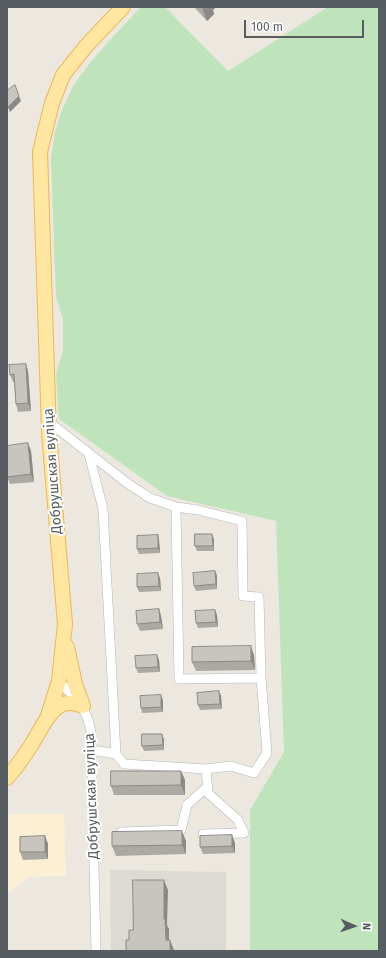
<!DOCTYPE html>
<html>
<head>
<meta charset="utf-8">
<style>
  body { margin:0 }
  #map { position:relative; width:386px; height:958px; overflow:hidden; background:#ece8df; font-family:"Fira Sans",sans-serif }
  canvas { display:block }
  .frame { position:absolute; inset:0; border:8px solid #585d61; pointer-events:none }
  .north { position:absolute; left:334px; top:906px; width:40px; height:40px; -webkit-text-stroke:3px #fff; paint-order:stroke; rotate:92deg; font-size:11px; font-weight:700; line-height:16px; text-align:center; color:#585d61 }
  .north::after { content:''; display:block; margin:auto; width:14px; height:18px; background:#585d61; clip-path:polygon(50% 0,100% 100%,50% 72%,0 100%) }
  .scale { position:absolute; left:244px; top:20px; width:120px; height:18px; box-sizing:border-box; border:2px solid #585d61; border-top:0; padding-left:5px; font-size:12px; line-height:14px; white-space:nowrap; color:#585d61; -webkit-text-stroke:3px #fff; paint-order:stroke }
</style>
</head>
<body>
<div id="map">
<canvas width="386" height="958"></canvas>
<div class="frame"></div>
<div class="north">N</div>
<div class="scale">100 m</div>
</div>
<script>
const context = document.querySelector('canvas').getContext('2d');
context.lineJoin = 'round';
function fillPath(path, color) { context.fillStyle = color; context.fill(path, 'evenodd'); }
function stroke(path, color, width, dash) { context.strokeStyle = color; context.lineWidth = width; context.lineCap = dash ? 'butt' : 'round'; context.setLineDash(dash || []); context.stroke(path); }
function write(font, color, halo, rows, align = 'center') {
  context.font = font + ' "Fira Sans",sans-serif'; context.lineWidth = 4; context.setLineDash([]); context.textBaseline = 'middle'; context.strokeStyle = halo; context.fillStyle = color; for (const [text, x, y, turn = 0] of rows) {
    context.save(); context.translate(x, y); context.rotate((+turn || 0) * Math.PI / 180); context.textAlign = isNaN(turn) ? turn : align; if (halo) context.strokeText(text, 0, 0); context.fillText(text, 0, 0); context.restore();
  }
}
const commercial = new Path2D(`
  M7,814H64L66,876L29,877L7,894Z`);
const industrial = new Path2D(`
  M110,870L226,872V951H111Z`);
const green = new Path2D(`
  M141,7H165L228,71L328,7H379V951H250V810L284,752L276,521L167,496L59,419L56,374L63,351V319L56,297L51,158L55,132L62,110L73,86L90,63L108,42Z`);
const minor = new Path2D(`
  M49,422L127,483L150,498L176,507L198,510L242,521L243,596L259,597L261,678L267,753L254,773L231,766L206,769L124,764L116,754L92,750
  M89,454L103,509L116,754
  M176,507L179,679L261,678
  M59,681C77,700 86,706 91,732L96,951
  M121,832L181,830L187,805L208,786
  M203,834L244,833L238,820L208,793L206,769`);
const primary = new Path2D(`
  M67,647L75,684L83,706
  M47,719L59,681L65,624L49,433L40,152L52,103L63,75L86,46L123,7
  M7,778C15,769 22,759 28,750C36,739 47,713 59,706C67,701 74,703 83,706`);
const wall = new Path2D(`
  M194,7H216L213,10L214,14L207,21Z
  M26,364L28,371L31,411L18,412L16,404L14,382H13L10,375Z
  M28,443L31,451L34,482L10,484L7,477Z
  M158,535L159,540L160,553L139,554L137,549Z
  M214,539V551H197L195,546Z
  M215,571L217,576V589L196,591L194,586Z
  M160,578L161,591L139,592L137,587Z
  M159,609L161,616L163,629L140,631L137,624Z
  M215,610L217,615L218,627L198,628L196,623Z
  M157,655L159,660L160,672L138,673L136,668Z
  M254,655L255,670L196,671L192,662Z
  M219,691L221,696L222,709L200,710L198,705Z
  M163,700V712L142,713L141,708Z
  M164,739V750L144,751L142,746Z
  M181,771L185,780V795H114L111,786Z
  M45,836L48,844V859L23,860L20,852Z
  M186,841V854L116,856L112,846Z
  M235,843V853L203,854L200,847Z`);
const shadedWall = new Path2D(`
  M202,7H216L213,10L214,14L207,21Z
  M19,96L21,101L10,112L8,107Z
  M26,364L28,371L31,411L28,403Z
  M28,443L31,451L34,482L31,474Z
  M212,534L214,539V551L213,546Z
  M158,535L159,540L160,553L158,548Z
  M215,571L217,576V589L216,584Z
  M158,573L160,578L161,591L159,586Z
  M159,609L161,616L163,629L160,622Z
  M215,610L217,615L218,627L216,622Z
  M251,646L254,655L255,670L251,661Z
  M157,655L159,660L160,672L158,667Z
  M219,691L221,696L222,709L220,704Z
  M161,695L163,700V712L161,707Z
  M162,734L164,739V750L163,745Z
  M181,771L185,780V795L181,785Z
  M182,831L186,841V854L182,845Z
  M232,835L235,843V853L232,846Z
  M45,836L48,844V859L45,852Z
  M164,880L168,890L167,925L169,929V950L166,940L164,919Z
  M170,940L174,950V951H170Z`);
const building = new Path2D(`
  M15,85L19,96L8,107L7,106V91Z
  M26,364L28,403L16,404L14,374L10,375L9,365Z
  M28,443L31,474L7,477V446Z
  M195,534H212L213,546H195Z
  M158,535V548L137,549V536Z
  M215,571L216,584L194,586L193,573Z
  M158,573L159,586L137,587V574Z
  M159,609L160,622L137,624L136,611Z
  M215,610L216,622L196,623L195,611Z
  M251,646V661L192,662V647Z
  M157,655L158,667L136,668L135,656Z
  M219,691L220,704L198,705L197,693Z
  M161,695V707L141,708L140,696Z
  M142,734H162L163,745L142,746Z
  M111,771H181V785L111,786Z
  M182,831V845L112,846V832Z
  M232,835V846L200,847V836Z
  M45,836V852H20V837Z
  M133,880H164V919H165L166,940H170V951H126V940H129V930H133Z`);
const streetNames = [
  ["Добрушская вуліца",53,471,-94],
  ["Добрушская вуліца",92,796,-92]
];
fillPath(commercial, '#fdefd3');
fillPath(industrial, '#dcdad4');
fillPath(green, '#bfe4bb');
stroke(minor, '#b2b6bb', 10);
stroke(primary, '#f0b554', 16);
stroke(minor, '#fff', 9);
stroke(primary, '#ffe7a1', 14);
fillPath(wall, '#aca9a4');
fillPath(shadedWall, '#8c8a86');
fillPath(building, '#c8c5bf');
stroke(building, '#8c8a86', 1);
write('14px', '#585d61', '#fff', streetNames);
</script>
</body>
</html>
